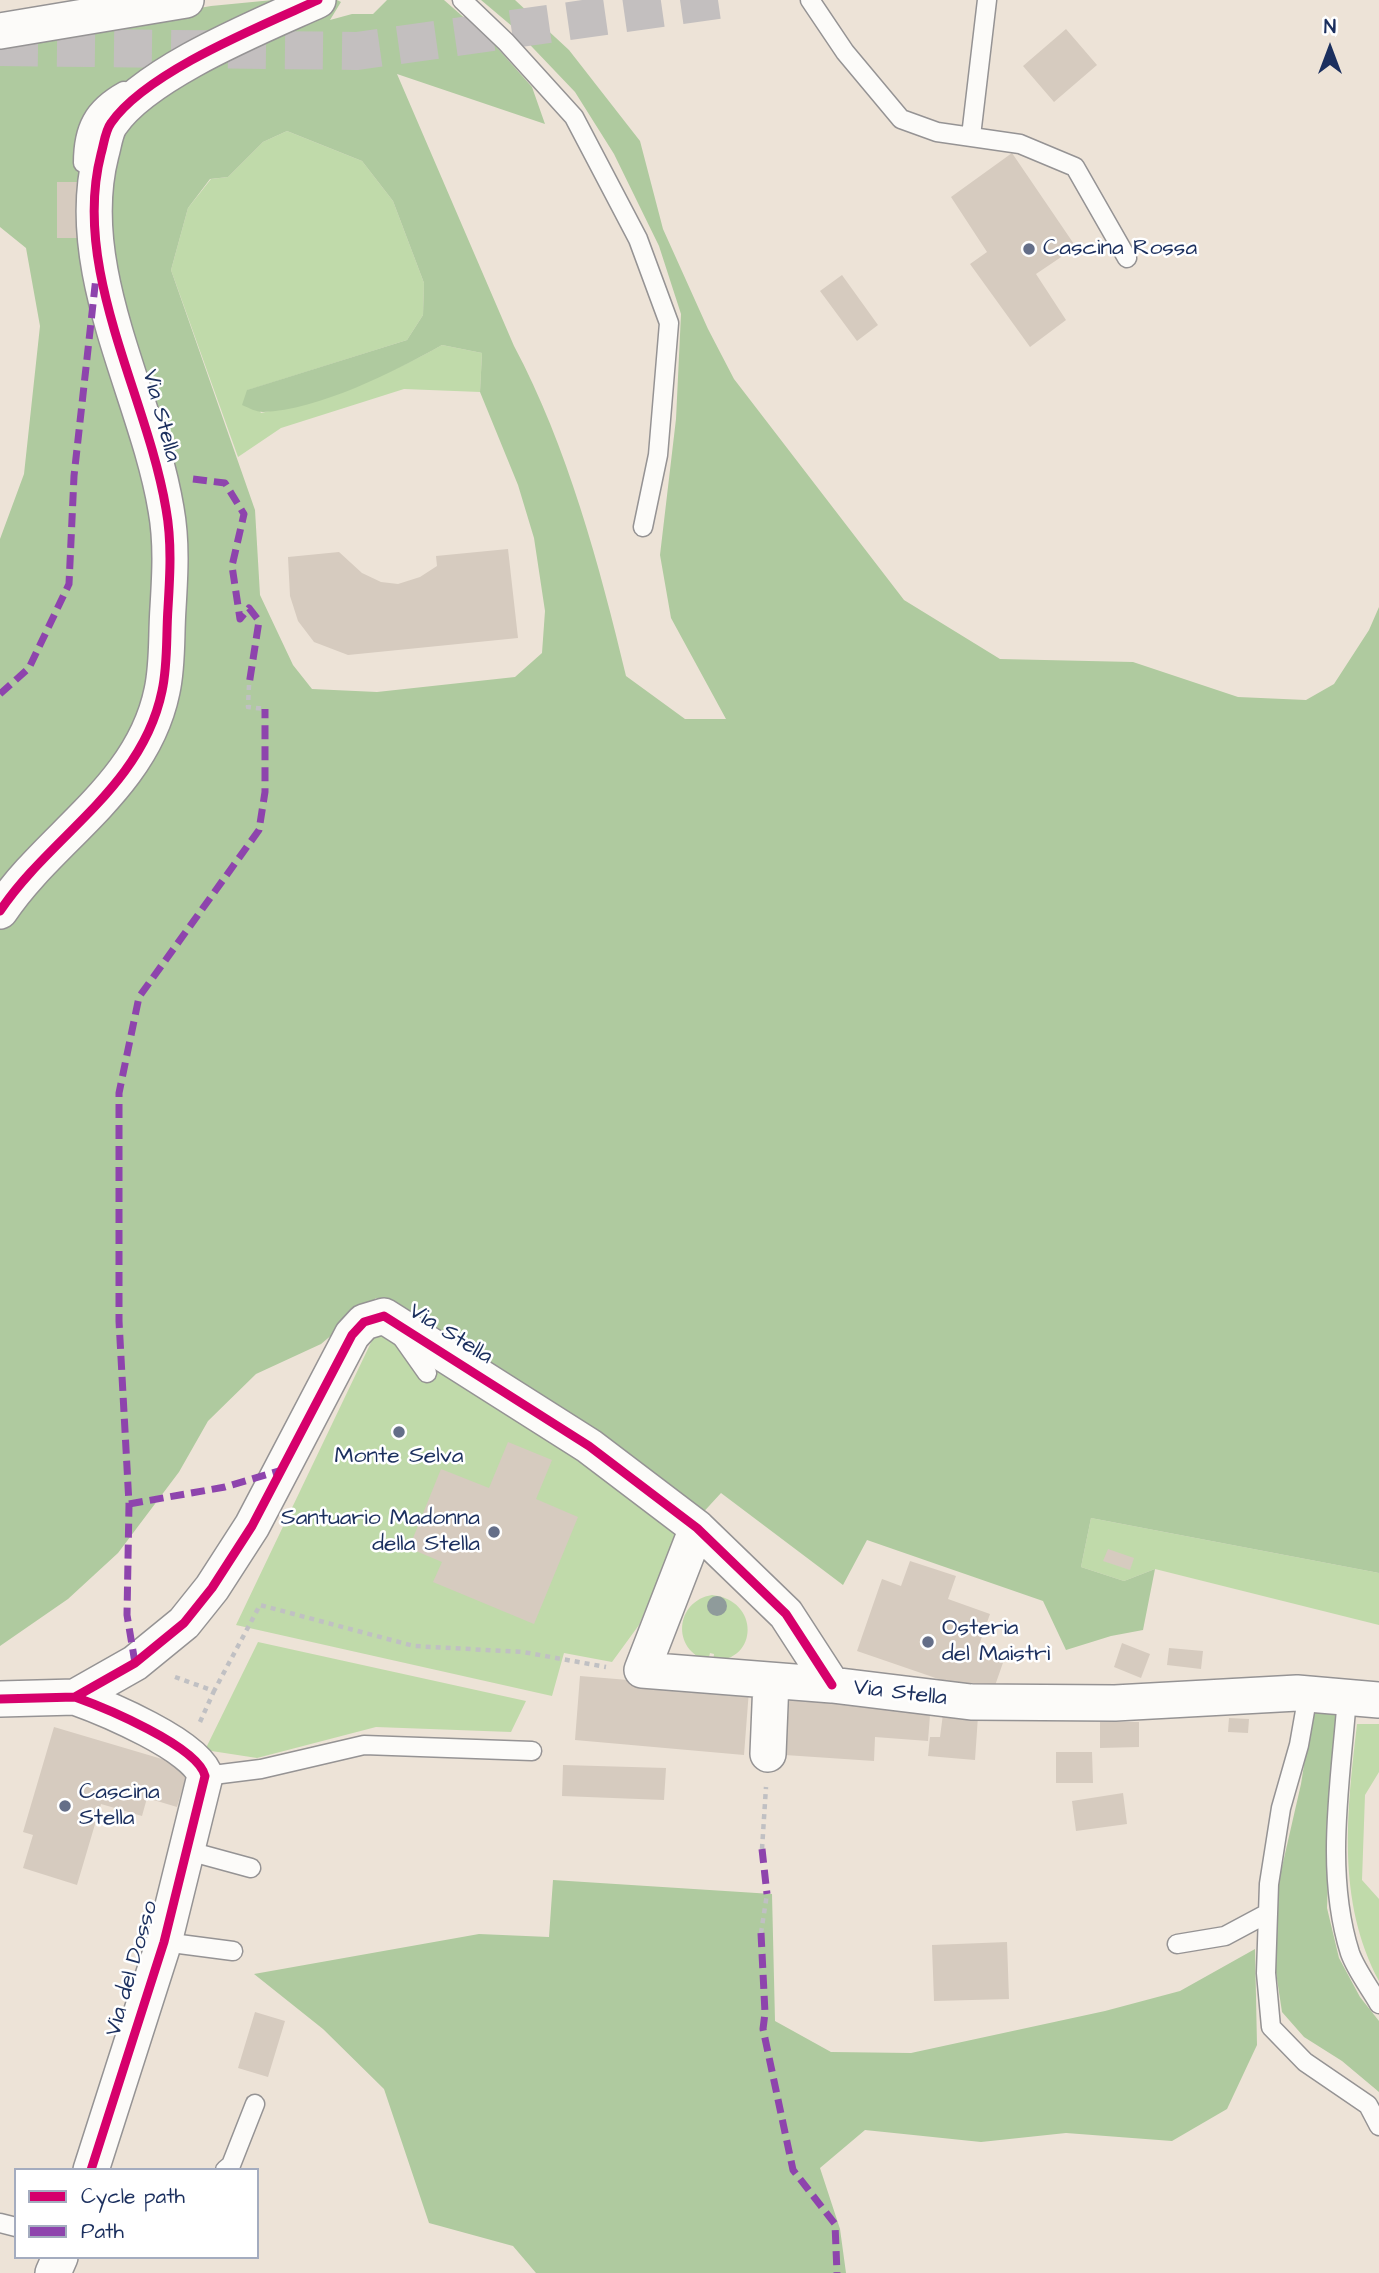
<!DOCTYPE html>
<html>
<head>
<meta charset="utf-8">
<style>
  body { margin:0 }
  #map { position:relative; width:1379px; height:2273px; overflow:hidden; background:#ede3d7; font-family:"Architects Daughter",sans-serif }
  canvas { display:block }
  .legend { position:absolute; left:14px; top:2168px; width:245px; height:91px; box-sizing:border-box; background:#fff; border:2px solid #a4acbf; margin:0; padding:9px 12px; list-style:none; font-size:21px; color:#1b2f5e }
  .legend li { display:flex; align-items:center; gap:14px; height:35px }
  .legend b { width:35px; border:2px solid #a4acbf }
  .north { position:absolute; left:1295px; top:14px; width:70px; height:70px; -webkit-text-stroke:5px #fff; paint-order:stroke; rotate:0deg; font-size:19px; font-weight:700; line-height:28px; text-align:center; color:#1b2f5e }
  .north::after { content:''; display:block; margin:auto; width:24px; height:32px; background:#1b2f5e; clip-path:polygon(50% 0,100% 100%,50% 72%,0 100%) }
</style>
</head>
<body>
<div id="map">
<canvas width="1379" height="2273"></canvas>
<ul class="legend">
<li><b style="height:9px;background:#d6006c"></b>Cycle path</li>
<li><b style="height:9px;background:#8e44ad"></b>Path</li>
</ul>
<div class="north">N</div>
</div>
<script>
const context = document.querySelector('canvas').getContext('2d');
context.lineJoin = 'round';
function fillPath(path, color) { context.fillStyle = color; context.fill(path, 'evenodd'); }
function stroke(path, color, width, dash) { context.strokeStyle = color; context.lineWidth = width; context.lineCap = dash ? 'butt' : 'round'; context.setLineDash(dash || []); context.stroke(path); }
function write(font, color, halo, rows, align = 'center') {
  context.font = font + ' "Architects Daughter",sans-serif'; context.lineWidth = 5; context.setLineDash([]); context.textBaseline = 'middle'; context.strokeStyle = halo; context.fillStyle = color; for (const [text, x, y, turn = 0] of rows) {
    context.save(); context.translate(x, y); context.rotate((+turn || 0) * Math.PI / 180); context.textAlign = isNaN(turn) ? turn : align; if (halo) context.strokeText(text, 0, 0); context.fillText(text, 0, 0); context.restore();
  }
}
const green = new Path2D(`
  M287,131L362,161L393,201L424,283L423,315L407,340L248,390L261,413C326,399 384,378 442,345L482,353L480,392L404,389L281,428L238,457L171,270L188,208L211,179L228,177L263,142Z
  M376,1332L681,1526L639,1625L612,1662L564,1653L552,1696L236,1625Z
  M1091,1518L1379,1573V1625L1155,1569L1124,1581L1081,1567Z
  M712,1595C760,1600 759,1661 713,1661L714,1654L710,1653L708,1661C671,1650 675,1601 712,1595Z
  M258,1642L526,1701L511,1732L376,1727L257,1758L205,1750Z
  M1357,1724H1379V1772L1365,1795L1362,1880L1379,1899V1981C1336,1900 1347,1811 1357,1724Z`);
const forest = new Path2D(`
  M273,0H337L341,2L330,20L352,14H373L387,0H444L493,43L532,87L545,124L397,74L514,346C567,445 600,567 626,676L685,719H726L671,618L660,555L676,419L681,314L659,246L614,154L575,92L513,27L481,0H515L569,50L640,141L663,229L708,329L734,379L904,600L1000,659L1133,662L1238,697L1306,700L1334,684L1369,630L1379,607V1573L1091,1518L1081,1567L1124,1581L1155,1569L1143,1630L1111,1636L1066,1650L1043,1601L867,1540L843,1585L721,1493L698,1518L567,1422L376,1298L321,1344L256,1374L208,1421L179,1472L118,1553L68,1599L0,1646V539L24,474L40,326L26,248L0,227V43L211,6ZM287,131L362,161L393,201L424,283L423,315L407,340L247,390L242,405C249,408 256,412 263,412C318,410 394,372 442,345L482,353L480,392L518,485L534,538L545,611L542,653L515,677L377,692L312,689L293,665L260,595L255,510L171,270L188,208L210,179L228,177L263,142Z
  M1313,1708L1340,1711L1332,1769L1327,1908L1339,1958L1360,1997L1379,2021V2092L1342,2061L1304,2037L1282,2012L1274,1959L1279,1880L1301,1784Z
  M553,1880L772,1894L775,2021L831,2052L911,2053L1105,2011L1180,1991L1255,1949L1257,2045L1227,2109L1172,2141L1066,2133L981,2142L865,2130L820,2168L840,2229L846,2273H536L513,2246L429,2223L384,2089L323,2029L254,1974L479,1934L549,1937Z`);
const building = new Path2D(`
  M1066,29L1097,65L1054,102L1023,66Z
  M1012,153L1076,247L1036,274L1066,320L1030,347L970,264L987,252L951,197Z
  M57,182H88V238H57Z
  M842,275L878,325L857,341L820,291Z
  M508,549L518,638L348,655L314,642L298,621L290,596L288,557L339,552L362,573L381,582L398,584L420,577L437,566L436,556Z
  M508,1442L552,1460L536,1499L578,1517L534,1624L433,1582L442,1562L409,1548L441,1469L489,1488Z
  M1108,1549L1134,1558L1130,1570L1103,1561Z
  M910,1561L956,1576L948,1599L990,1614L978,1648L1005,1657L991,1697L857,1651L882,1579L901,1586Z
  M1122,1643L1150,1654L1141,1678L1114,1667Z
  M1169,1648L1203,1651L1201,1669L1167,1665Z
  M580,1676L749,1690L744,1755L575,1740Z
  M790,1692L931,1702L928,1741L875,1737L874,1761L785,1755Z
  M943,1714L978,1716L975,1760L928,1756L930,1737H940Z
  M1229,1718L1249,1719L1248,1733L1228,1732Z
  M1100,1722H1139V1747L1100,1748Z
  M54,1727L189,1767L177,1807L147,1798L142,1816L101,1804L77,1885L23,1868L33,1835L23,1832Z
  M1056,1752H1092L1093,1783H1056Z
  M563,1765L666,1768L664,1800L562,1796Z
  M1123,1793L1127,1824L1076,1831L1072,1801Z
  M1007,1942L1009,1999L934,2001L932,1945Z
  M255,2012L285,2021L268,2077L238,2068Z`);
const primaryTunnel = new Path2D(`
  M0,47L357,51L718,0`);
const path = new Path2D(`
  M249,685L248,707L265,709
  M175,1677L214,1691L260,1605L414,1646L523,1652L606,1667
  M200,1722L214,1691
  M762,1849L766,1787
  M761,1933L767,1894`);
const service = new Path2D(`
  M462,0L506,42L574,117L638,239L669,323L658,455L643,527
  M810,0L845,52L901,119L937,132L1020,144L1075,167L1127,258
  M971,136L987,0
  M83,163C83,128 93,108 124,91
  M403,1339L427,1373
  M1308,1694L1299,1745L1281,1808L1269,1884L1266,1973L1271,2027L1305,2062L1368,2105L1379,2126
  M1347,1697C1341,1780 1324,1871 1350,1953C1356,1970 1370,1988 1379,2004
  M205,1776L261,1769L364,1745L532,1751
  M185,1850L251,1868
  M164,1942L233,1951
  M1177,1944L1225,1936L1268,1913
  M225,2170L231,2165L255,2104
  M0,2223L16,2227`);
const minor = new Path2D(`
  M0,31L186,0
  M0,911C50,836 142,788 162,691C168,664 166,636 168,608C170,575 172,542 166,509C147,395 71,271 101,154C104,144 105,131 111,123C146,72 261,26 318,0
  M697,1528L642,1670L832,1685L971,1702L1115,1703L1297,1693L1379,1700
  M75,1697C103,1707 198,1746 205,1776L164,1942L91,2170
  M0,1699L75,1697L135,1663L184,1623L212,1588L252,1526L352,1335L364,1322L384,1316L589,1446L697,1528L786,1614L832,1685
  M768,1754L771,1681
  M53,2273L60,2257`);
const quiet = new Path2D(`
  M193,479L225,483L244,514L232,566L240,619L249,608L259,621L249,685
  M0,694L29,668L69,584L74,476L96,277
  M129,1504L225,1487L282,1470
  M135,1663L127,1615L129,1504L119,1321V1093L139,997L259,830L265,792V709
  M762,1849L767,1894
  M761,1933L765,2013L763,2029L793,2170L835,2224L837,2273`);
const cycleway = new Path2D(`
  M0,911C50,836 142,788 162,691C168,664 166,636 168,608C170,575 172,542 166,509C147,395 71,271 101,154C104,144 105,131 111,123C146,72 261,26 318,0
  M75,1697C103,1707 198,1746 205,1776L164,1942L91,2170
  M0,1699L75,1697L135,1663L184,1623L212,1588L252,1526L352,1335L364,1322L384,1316L589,1446L697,1528L786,1614L832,1685`);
const trees = [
  [717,1606]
];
const markers = [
  [1029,249,7,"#646e88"],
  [399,1432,7,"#646e88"],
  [494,1532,7,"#646e88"],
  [928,1642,7,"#646e88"],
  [65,1806,7,"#646e88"]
];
const poiNames = [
  ["Cascina Rossa",1043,249],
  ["Monte Selva",399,1457,"center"],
  ["Santuario Madonna",480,1519,"right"],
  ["della Stella",480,1545,"right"],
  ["Osteria",942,1629],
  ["del Maistrì",942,1655],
  ["Cascina",79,1793],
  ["Stella",79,1819]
];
const streetNames = [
  ["Via Stella",160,416,75],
  ["Via Stella",450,1335,32],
  ["Via Stella",900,1694,7],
  ["Via del Dosso",133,1969,-74]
];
fillPath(green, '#c0daaa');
fillPath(forest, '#afca9f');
fillPath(building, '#d6cbbf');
stroke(primaryTunnel, '#c3bfbf', 38, [38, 19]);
stroke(service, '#959394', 21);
stroke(minor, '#959394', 38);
stroke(path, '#c0c0c3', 4.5, [5, 5]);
stroke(service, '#fcfbf9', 18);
stroke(minor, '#fcfbf9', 35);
stroke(quiet, '#8e44ad', 7, [14, 7]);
stroke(cycleway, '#d6006c', 9);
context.fillStyle = '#8f9b9b';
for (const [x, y] of trees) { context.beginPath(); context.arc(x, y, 10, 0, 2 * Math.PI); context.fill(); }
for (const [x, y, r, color] of markers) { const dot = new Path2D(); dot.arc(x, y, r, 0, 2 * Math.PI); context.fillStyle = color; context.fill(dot); stroke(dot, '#fff', 2.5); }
write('23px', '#1b2f5e', '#fff', poiNames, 'left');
write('23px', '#1b2f5e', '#fff', streetNames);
</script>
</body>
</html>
